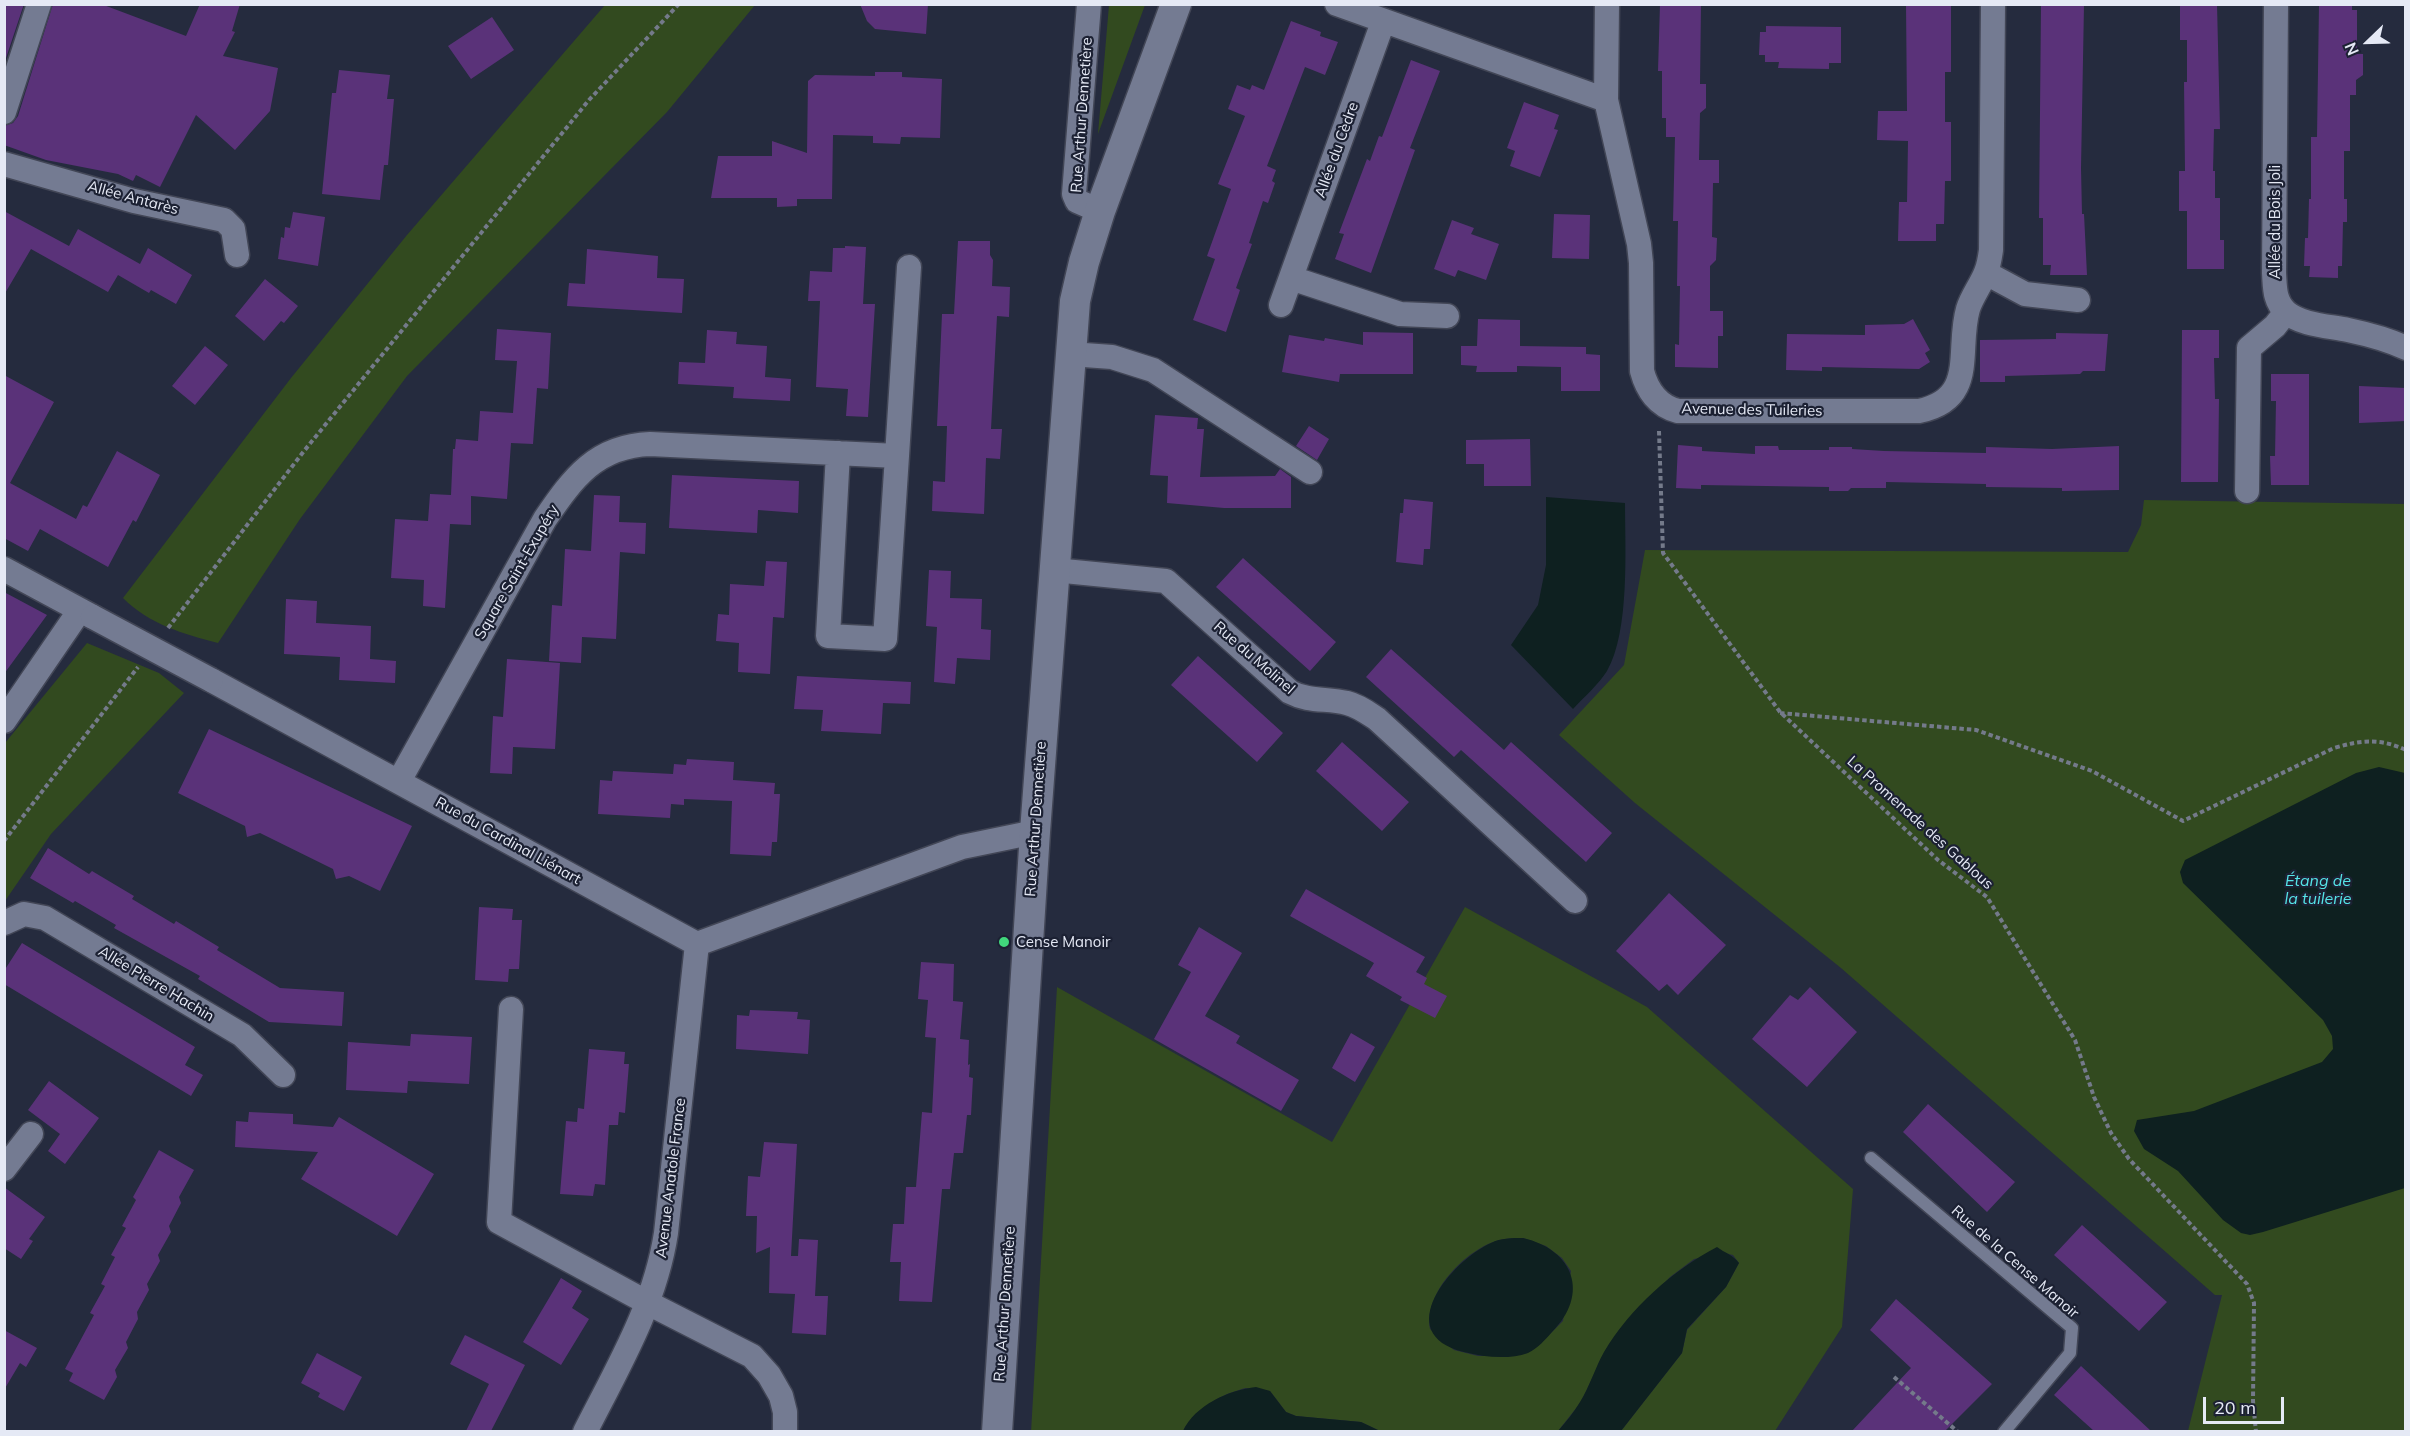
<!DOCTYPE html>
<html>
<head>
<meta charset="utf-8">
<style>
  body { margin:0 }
  #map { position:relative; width:2410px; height:1436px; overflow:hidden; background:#252b3e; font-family:Mulish,sans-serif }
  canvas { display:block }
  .frame { position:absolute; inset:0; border:6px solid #e5e9f5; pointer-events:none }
  .north { position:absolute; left:2338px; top:12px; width:60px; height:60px; -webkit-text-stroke:4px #1c2133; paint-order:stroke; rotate:247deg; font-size:16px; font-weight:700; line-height:24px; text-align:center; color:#e5e9f5 }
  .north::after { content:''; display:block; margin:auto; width:21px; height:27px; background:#e5e9f5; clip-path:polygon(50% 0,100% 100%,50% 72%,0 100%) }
  .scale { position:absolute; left:2203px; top:1397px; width:81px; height:27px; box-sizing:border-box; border:3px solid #e5e9f5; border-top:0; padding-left:8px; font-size:18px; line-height:21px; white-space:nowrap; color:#e5e9f5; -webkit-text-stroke:4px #1c2133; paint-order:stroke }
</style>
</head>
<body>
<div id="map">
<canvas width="2410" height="1436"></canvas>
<div class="frame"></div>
<div class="north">N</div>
<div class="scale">20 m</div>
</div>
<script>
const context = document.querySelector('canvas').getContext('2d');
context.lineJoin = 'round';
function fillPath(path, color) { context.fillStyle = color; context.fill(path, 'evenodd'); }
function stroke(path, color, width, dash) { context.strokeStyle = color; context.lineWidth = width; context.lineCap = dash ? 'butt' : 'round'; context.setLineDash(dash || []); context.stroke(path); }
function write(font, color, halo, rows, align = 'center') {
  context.font = font + ' Mulish,sans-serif'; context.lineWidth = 4.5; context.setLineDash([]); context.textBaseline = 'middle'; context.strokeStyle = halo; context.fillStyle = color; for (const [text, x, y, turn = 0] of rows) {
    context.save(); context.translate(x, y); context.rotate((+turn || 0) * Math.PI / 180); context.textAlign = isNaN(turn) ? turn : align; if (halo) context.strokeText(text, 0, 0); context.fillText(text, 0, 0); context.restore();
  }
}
const green = new Path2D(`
  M605,5H755L667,112L407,376L300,519L218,643C183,634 149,624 123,598L291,378L407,235Z
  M1109,5H1145L1098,134Z
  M2144,500L2406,504L2405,1431H2188L2222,1295H2215L1841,968L1635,803L1559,735L1624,665L1645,550L2128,552L2141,525Z
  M87,643L159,673L184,693L51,834L5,901V743Z
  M1465,907L1647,1007L1853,1189L1842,1327L1775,1431H1621L1682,1353L1687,1330L1726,1287L1739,1263L1733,1255L1725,1253L1694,1259L1670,1277L1619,1330L1604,1353L1581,1402L1558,1431H1380L1361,1422L1296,1416L1286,1412L1270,1391L1245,1388L1227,1394L1215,1400L1185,1427L1183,1431L1031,1432L1057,987L1332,1142ZM1523,1238L1546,1246L1562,1258L1571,1271L1563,1321L1538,1346L1527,1353L1513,1356H1478L1454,1350L1430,1329C1423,1292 1469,1245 1504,1239C1510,1238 1517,1238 1523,1238Z`);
const water = new Path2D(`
  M1546,497L1625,503C1625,548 1630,631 1607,671C1599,684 1584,697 1573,709L1511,645L1538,605L1546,565Z
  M2379,767L2405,773V1188L2263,1232L2250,1235L2241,1233L2223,1220L2178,1171L2144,1149L2134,1131L2137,1120L2194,1111L2322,1062L2333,1049L2332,1036L2323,1020L2183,883L2180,872L2185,860L2356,773Z
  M1523,1238C1574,1250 1590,1294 1552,1332C1545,1340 1538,1348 1528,1353C1508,1360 1484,1357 1464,1352C1390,1334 1451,1261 1491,1243C1501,1238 1512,1238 1523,1238Z
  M1717,1247C1725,1253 1733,1255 1739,1263L1726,1287L1687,1329L1682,1353L1621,1431H1558C1566,1422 1574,1412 1580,1402C1590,1386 1595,1368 1604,1352C1630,1308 1673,1270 1717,1247Z
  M1256,1387L1270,1391L1286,1412L1296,1416L1361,1422L1380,1431H1183C1195,1405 1229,1390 1256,1387Z`);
const building = new Path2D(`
  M4,4H24L4,64Z
  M53,4H101L186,36L200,4H240L232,31L235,32L223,56L278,68L270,111L235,150L196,115L160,187L136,175L133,181L118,174L46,160L4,145V126L13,123L18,116Z
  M860,4H928L926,34L875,29L867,21Z
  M1660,4H1701L1700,84H1706V108L1700,113L1699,160H1719V183H1713L1712,237L1717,238L1716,260L1710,266V311H1723V336H1718V368L1675,367V344L1679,345L1680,286H1677L1678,221H1673L1675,137H1666V118H1662V71H1658Z
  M1906,4H1951V72H1945V122H1951V181H1945L1944,224H1936V241H1898L1899,202H1907L1908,141L1877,140L1878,111H1907Z
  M2041,4L2084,5L2081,168L2082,214H2084L2087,275H2050L2051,265H2043V218H2039Z
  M2180,4H2217L2220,129H2214L2213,171H2215V198H2220V240H2224V269H2187V211H2179V171H2185L2184,82H2187V40H2180Z
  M2319,4H2352V10H2357V54H2363V75L2356,80V95H2350V151H2344V199H2347V222H2343L2342,266H2338V278L2309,277L2310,266H2304L2305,238H2308L2309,199H2311V137H2317Z
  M492,17L514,50L471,79L448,46Z
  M1291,21L1321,32L1320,36L1338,42L1325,75L1305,67L1267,166L1276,170L1272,181L1275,183L1268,203L1263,201L1249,243L1252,244L1236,288L1240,290L1226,332L1193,320L1215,259L1207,256L1231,189L1218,184L1245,116L1228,109L1237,85L1250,90L1252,85L1264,90Z
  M1766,26L1841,27V63H1829V69L1778,68L1779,62H1765V55H1759L1760,32H1766Z
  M1411,60L1440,71L1410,148L1415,150L1371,273L1335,259L1344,234L1339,233L1367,159L1370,161L1379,136L1382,137Z
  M339,70L390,75L387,99H394L388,165H384L380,200L322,194L332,93H336Z
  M875,72H902V77L942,79L940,138L901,137L900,144L873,143V136L833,135L832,199H797V206L777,207V198H711L718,156H772V141L807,153L808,81L815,75L875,76Z
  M1524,102L1559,115L1554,129L1558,130L1540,177L1510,166L1515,151L1507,148Z
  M4,211L69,246L78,229L140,264L148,248L192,275L176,304L151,290L149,293L118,275L108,292L31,249L4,295Z
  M293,212L325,217L318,266L278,259L281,237L284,238L285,227L290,228Z
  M1554,214L1590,215L1589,259L1552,258Z
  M1452,220L1474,228L1471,234L1499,244L1486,280L1458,270L1455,277L1434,269Z
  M958,241H990V255L993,260L992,286L1010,287L1009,317L997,316L991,429H1002L1000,459L986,458L984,514L932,511L933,481L945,482L947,426H937L942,314H954Z
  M845,246L866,247L863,304H875L868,417L846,416L848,389L816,387L820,301H808L810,271L832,272L833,248H845Z
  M587,249L658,256L657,278L684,279L682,313L567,306L569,283L585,284Z
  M265,279L298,306L284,323L281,321L264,341L235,316Z
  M1478,319L1520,320V346L1586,347V354L1600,355V391H1561V367L1517,366V372H1476L1477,366L1461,365V346H1477Z
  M1913,319L1930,350L1925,353L1930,362L1919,369L1822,367V371L1786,370L1787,334L1865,335V325L1904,324Z
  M497,329L551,333L548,389L537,388L533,444L511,443L507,499L471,496V525L450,524L445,608L423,606L424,580L391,578L395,519L428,521L430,494L451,495L453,449H455L456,439L478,441L480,411L513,413L517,361L495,360Z
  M707,330L737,332L736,344L767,346L765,377L791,379L790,401L733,398L734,387L678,384L679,362L705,363Z
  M2182,330H2219V358H2214L2215,399H2219L2218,482H2181Z
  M1363,332L1413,333V374H1340L1339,382L1282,372L1289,335L1324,341L1325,338L1363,345Z
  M2056,333L2108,334L2105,371H2083L2080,374L2005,376V382H1980V340L2056,339Z
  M205,346L228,365L195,405L172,386Z
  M2271,374H2309V485H2271L2270,456H2275L2276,401H2271Z
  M4,375L54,402L10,483L76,519L83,505L87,507L117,451L160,475L136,522L133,520L108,567L40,529L28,551L4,538Z
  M2359,386L2406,388V421L2359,423Z
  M1155,415L1198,418L1197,429H1204L1200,477L1275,476L1280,469L1291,477V508H1224L1167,503L1168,476L1150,475Z
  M1309,426L1329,439L1317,460L1296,446Z
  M1530,439L1531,486H1484V464H1466V440Z
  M1678,445L1702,447V451L1755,454V446H1778L1779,450H1829V447H1852V449L1884,451L1986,453V447L2052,449L2119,446V490L2062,491V488L1986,487V484L1886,482V488H1851L1848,491H1829V487L1701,485V489L1676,488Z
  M672,475L799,481L798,513L758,510L757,533L669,528Z
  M594,495L620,496L619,522L646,523L645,554L620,552L616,639L582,637L581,663L549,661L552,605L562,606L565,549L591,551Z
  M1404,499L1433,502L1430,549H1424L1423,565L1396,562L1400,513H1403Z
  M1243,558L1336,642L1310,671L1216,587Z
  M766,561L787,562L784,618L773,617L770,674L738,672L739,643L716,641L718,614L729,615L730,584L764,586Z
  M929,570L951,571L950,598L982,599L981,629L991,630L990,660L957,658L955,684L934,682L937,627L926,626Z
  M4,592L47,615L4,674Z
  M286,599L317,601L316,623L371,626L370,659L396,661L395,683L339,680L340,657L284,654Z
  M1391,649L1504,750L1511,742L1612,833L1586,862L1461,750L1454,757L1366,677Z
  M1198,656L1283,733L1257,762L1171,685Z
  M507,659L560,663L555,749L513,747L512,774L490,773L493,716L503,717Z
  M797,676L911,682L910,704L883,703L881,734L821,731L823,710L794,709Z
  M209,729L412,826L380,891L349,876L336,879L333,869L260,833L247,837L245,826L178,793Z
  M1342,742L1409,802L1382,831L1316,771Z
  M687,759L734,762L733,780L775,783L774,794H780L777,842H772L771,856L730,854L732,801L684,799V805L671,804L670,818L598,814L600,780L612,781L613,771L673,774L674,764L686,765Z
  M48,848L89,874L92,871L134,896L132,899L174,924L176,921L219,947L217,950L280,988L344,992L342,1026L269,1022L198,979L200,976L114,928L116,925L75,901L73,903L30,878Z
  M1306,889L1425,957L1416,972L1427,978L1424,984L1447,996L1435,1018L1400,1000L1402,997L1366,976L1374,963L1290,916Z
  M1669,893L1726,945L1678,995L1667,984L1659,991L1616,951Z
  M479,907L513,909L512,920H522L519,969H509L508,982L475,980Z
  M1199,927L1242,953L1205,1016L1240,1036L1236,1043L1299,1080L1281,1111L1154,1039L1191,972L1178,965Z
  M22,943L195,1047L185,1065L203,1075L191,1096L4,984V971Z
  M921,962L954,964L953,1001L963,1002L960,1039L969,1040L968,1065L970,1064L969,1077L973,1078L971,1115H967L963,1153H954L950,1189H942L932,1302L899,1301L901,1262H890L893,1224H904L906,1187H916L922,1112L932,1113L936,1038L925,1037L928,1000L918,999Z
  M1810,987L1857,1032L1807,1087L1752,1039L1790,995L1798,1000Z
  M750,1010L798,1012L797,1019L810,1020L808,1054L736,1049L737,1015L749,1016Z
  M1351,1033L1375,1047L1355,1082L1332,1068Z
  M411,1034L472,1037L469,1084L408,1081L407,1093L346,1090L348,1042L410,1046Z
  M589,1049L625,1052L624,1064H629L625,1113L619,1112L618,1125H609L605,1185L595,1184L593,1196L560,1194L566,1121L577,1122L578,1108L584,1109Z
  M49,1081L99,1118L65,1164L48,1151L60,1134L28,1110Z
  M1928,1104L2015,1182L1987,1212L1903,1132Z
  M249,1112L293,1114V1124L333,1127L339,1117L434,1174L397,1236L301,1179L318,1152L235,1147L236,1121L248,1122Z
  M764,1142L797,1144L791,1256H798L799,1239L818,1240L815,1296H828L826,1335L792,1333L795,1294L769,1293L770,1247L756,1253L757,1216H746L748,1176L760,1177Z
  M159,1150L194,1170L179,1197L181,1203L169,1226L171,1232L158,1255L160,1261L147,1284L149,1290L137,1312L138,1319L126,1342L128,1348L115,1370L117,1377L104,1400L69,1381L73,1373L65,1369L94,1315L90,1313L105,1286L101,1284L115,1257L111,1255L126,1228L122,1226L136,1200L133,1197Z
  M4,1187L45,1217L29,1239L33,1241L21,1259L4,1248Z
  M2082,1225L2167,1302L2139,1331L2054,1255Z
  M561,1278L582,1291L572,1308L589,1319L561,1365L523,1342Z
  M1896,1299L1992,1384L1945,1431H1852L1911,1368L1870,1330Z
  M4,1330L37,1348L26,1367L20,1363L4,1390Z
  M465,1335L525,1365L491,1431H466L489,1384L450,1364Z
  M317,1353L362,1377L344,1411L318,1397L320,1393L301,1383Z
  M2081,1366L2151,1431H2094L2054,1395Z`);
const path = new Path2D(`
  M1659,431L1663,553L1780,712L1938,860L1987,897L2075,1040L2094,1097L2111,1133L2129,1159L2247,1284L2254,1303L2253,1401L2256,1432
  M168,628L304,451L589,100L679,4
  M1780,713L1976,730L2092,771L2183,821L2334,748C2361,740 2380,738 2406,750
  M4,841L138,667
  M1894,1377L1958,1432`);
const service = new Path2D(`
  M1871,1158L2072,1328L2070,1353L2004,1432`);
const minor = new Path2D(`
  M1089,4L1074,194L1077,201L1100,211
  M1337,4L1606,100
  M1607,4L1606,100L1639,244L1641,263L1642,371C1647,390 1658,406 1678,411H1919C1978,399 1956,350 1968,309C1972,296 1981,285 1986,272C1989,265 1990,257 1991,250L1993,4
  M2276,4L2274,273C2275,287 2274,301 2286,312C2301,325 2329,326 2348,330C2367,334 2387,339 2406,348
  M4,112L39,4
  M4,164L134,201L224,220L233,229L237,255
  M1986,273L2025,294L2078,300
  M1291,278L1400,314L1447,316
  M1281,305L1383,22
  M1070,354L1112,357L1153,370L1310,472
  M838,453L828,636L885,639L897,456
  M2247,491L2249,348L2275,326L2286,312
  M4,569L93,617
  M1054,570L1166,581L1290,692C1309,702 1327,698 1347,703C1359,706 1368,713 1377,719L1575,901
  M211,680L697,944L962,847L1035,832
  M4,721L80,610
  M399,781L545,519C573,478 596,446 650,444L897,456L909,267
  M4,923L24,914L45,918L242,1035L283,1075
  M511,1009L499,1222L648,1303L752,1356L769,1375L781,1396L785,1412V1432
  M4,1169L31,1134
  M585,1432C618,1367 655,1305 666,1233L697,944`);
const tertiary = new Path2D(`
  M997,1432L1035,832L1075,301L1084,262L1100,211L1176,4`);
const minorBridge = new Path2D(`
  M93,617L211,680`);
const markers = [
  [1004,942,6,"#41d77c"]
];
const streetNames = [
  ["Rue Arthur Dennetière",1082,115,-86],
  ["Allée du Cèdre",1337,150,-70],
  ["Allée Antarès",133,198,15],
  ["Allée du Bois Joli",2275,222,-90],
  ["Avenue des Tuileries",1752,410,1],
  ["Square Saint-Exupéry",517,572,-60],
  ["Rue du Molinel",1254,658,41],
  ["Rue Arthur Dennetière",1036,819,-86],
  ["La Promenade des Gablous",1920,823,42],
  ["Rue du Cardinal Liénart",508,841,29],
  ["Allée Pierre Hachin",156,984,31],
  ["Avenue Anatole France",671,1178,-83],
  ["Rue de la Cense Manoir",2015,1262,41],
  ["Rue Arthur Dennetière",1005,1304,-86]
];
const poiNames = [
  ["Cense Manoir",1016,942]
];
const waterNames = [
  ["Étang de",2318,881],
  ["la tuilerie",2318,899]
];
fillPath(green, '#324a1f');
fillPath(water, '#0e2020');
fillPath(building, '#5a3279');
stroke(service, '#424656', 15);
stroke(minor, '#424656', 27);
stroke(tertiary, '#424656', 33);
stroke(path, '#747a8a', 4, [4.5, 3]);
stroke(service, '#747b92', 12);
stroke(minor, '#747b92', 24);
stroke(tertiary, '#747b92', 30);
stroke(minorBridge, '#424656', 27, []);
stroke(minorBridge, '#747b92', 24);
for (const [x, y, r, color] of markers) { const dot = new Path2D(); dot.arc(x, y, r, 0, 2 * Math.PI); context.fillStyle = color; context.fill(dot); stroke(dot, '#1c2133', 2); }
write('15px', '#e5e9f5', '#1c2133', streetNames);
write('15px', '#e5e9f5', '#1c2133', poiNames, 'left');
write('italic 16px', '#55e4e8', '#1c2133', waterNames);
</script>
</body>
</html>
